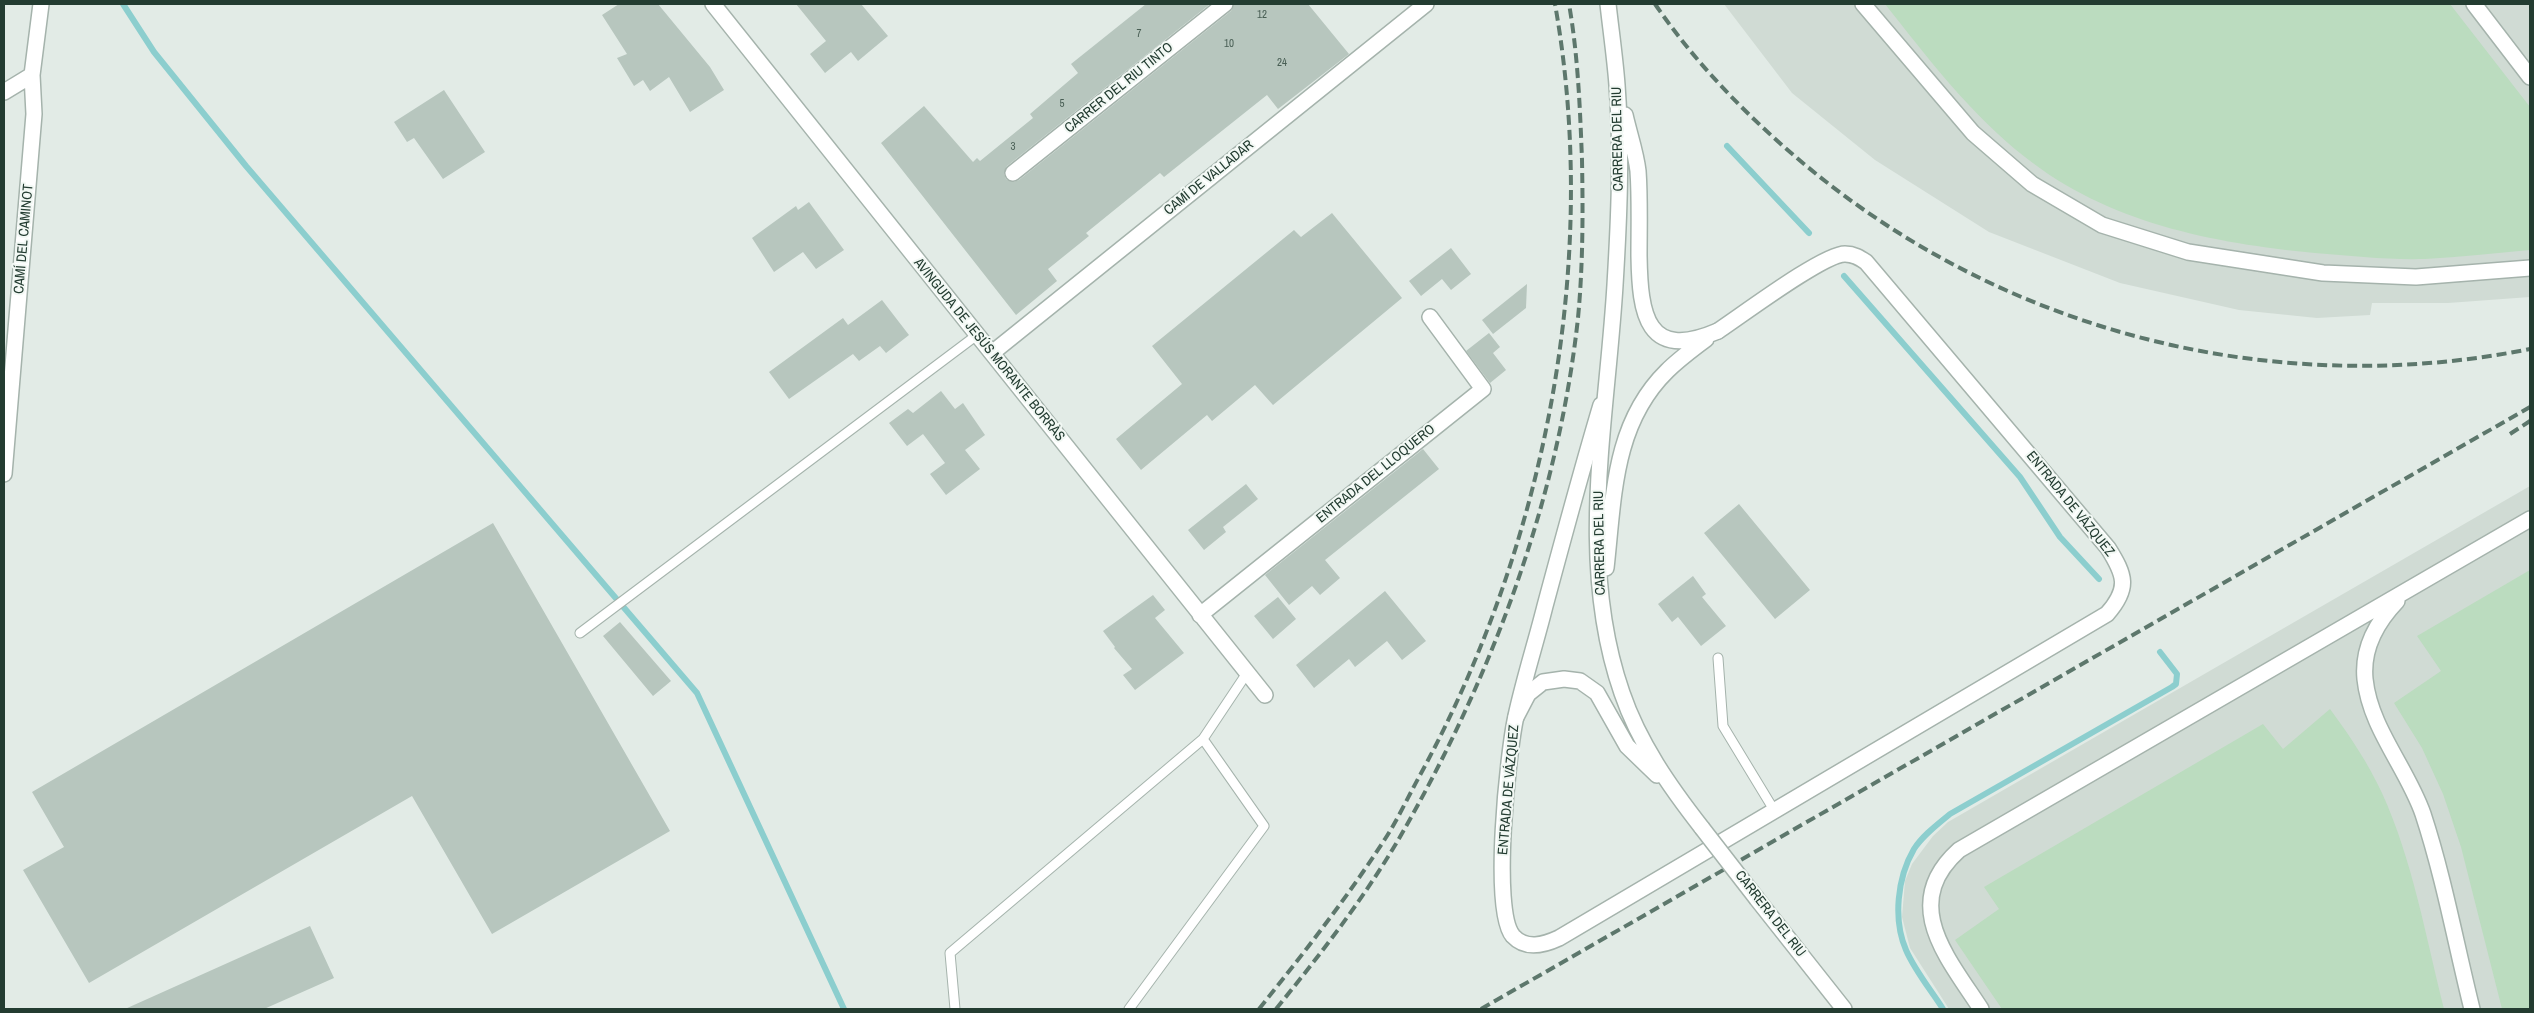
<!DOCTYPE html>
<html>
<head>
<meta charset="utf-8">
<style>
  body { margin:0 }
  #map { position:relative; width:2534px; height:1013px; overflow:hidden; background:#e2ebe6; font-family:"Archivo Narrow",sans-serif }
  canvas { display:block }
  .frame { position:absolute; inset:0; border:5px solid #233c31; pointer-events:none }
</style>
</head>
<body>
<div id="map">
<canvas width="2534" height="1013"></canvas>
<div class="frame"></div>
</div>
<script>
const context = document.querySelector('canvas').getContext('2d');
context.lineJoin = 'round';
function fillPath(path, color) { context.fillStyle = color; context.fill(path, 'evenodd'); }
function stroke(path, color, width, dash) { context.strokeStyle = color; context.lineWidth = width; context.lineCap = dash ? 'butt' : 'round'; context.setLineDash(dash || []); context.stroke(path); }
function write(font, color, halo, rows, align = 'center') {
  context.font = font + ' "Archivo Narrow",sans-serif'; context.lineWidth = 4; context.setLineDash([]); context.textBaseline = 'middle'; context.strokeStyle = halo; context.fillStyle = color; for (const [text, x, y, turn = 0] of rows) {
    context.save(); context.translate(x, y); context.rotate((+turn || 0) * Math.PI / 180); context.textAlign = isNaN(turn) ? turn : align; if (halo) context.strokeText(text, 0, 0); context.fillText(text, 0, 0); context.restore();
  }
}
const built = new Path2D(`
  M1724,4H2530V297L2448,303H2372L2370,315L2317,318L2239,310L2120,283L1989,232L1875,160L1792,93Z
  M2530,486V1009H1949L1910,948L1902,917L1905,881L1912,864L1933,836L1948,822Z`);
const green = new Path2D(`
  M1885,4H2450L2530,107V250C2495,253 2460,257 2425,259C2388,260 2351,256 2315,253C2212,243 2108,223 2025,157C1971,115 1927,57 1885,4Z
  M2530,570V1009H2502L2461,847L2443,794L2422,748L2394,703L2441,671L2417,636Z
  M2330,709C2350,736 2368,763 2382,793C2413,861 2426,938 2444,1009H2002L1955,940L1999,909L1984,887L2263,724L2283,749Z`);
const stream = new Path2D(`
  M123,4L154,52L246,166L697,693L844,1009
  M1727,146L1809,233
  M1844,276L2020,477L2060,537L2099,579
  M1943,1009C1931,990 1915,971 1906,950C1893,920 1897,878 1914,849C1923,835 1938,824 1950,814L2172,687L2176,684L2177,674L2160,652`);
const building = new Path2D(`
  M619,4H658L710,67L724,90L690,112L669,77L650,91L643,80L634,86L617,58L627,54L602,15Z
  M796,4H861L888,36L858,61L851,52L825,73L810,54L826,41Z
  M1146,4H1210L1007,166L1004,174L1006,179L1014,182L1019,180L1231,11L1234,4H1308L1349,54L1278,109L1267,95L1164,177L1160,173L1086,233L1089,236L1048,269L1057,281L1016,315L881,143L924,106L973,162L977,158L980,161L1033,118L1030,114L1078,73L1071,64Z
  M444,90L485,152L443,179L414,138L407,142L394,122Z
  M809,202L844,250L816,269L803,252L774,272L752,238L796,206L798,210Z
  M1332,213L1402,298L1273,405L1255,385L1212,421L1207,415L1141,470L1116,439L1182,384L1152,346L1294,230L1301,237Z
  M1451,248L1471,274L1451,290L1442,279L1421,296L1409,281Z
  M1527,284L1526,308L1493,334L1482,320Z
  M882,300L909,335L886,353L880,346L859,361L853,354L789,399L769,372L843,318L848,325Z
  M1489,333L1500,347L1493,353L1506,370L1490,383L1466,351Z
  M941,391L955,409L963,403L985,435L965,450L980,469L946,495L930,474L945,463L923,434L907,446L889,423L908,409L913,413Z
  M1423,449L1439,469L1325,560L1340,578L1320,595L1312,586L1289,605L1265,575Z
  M1246,484L1258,499L1223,527L1226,532L1204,550L1188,530Z
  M1739,504L1810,590L1775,619L1704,533Z
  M493,523L670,831L492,934L412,796L89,983L23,870L64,847L32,792Z
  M1693,576L1706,594L1702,597L1726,626L1701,646L1678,617L1672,622L1658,604Z
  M1385,591L1426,641L1402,660L1387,641L1355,667L1349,659L1314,688L1296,665Z
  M1153,595L1165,610L1155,618L1184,653L1135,690L1123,675L1132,669L1114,648L1115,647L1103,631Z
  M1278,597L1296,619L1273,639L1254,616Z
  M620,622L671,681L653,696L603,636Z
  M310,926L334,978L264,1009H125Z`);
const service = new Path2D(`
  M580,633L977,335
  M1718,658L1723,726L1774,810
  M1203,739L1247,673
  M955,1009L950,953L1203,739L1264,826L1129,1009`);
const minor = new Path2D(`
  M713,4L1265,695
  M1863,4L1973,133L2032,184L2102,225L2188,252L2323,273L2416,277L2530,268
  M2474,4L2530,77
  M4,92L32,75
  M1013,173L1225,4
  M992,353L1426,4
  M1601,405C1581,472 1563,539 1545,606C1536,642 1524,679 1516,716C1508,752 1491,911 1513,936C1526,950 1544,945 1559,938L2107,614C2130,588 2125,575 2108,548L1866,262C1860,258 1854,254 1845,254C1823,254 1741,316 1718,331
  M4,474L34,114L32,75L41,4
  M2397,601C2377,622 2362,648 2365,679C2370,728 2407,768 2423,814C2444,878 2456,945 2472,1009
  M1200,615L1483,389L1430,317
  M1981,1009C1948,958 1899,904 1959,850L2530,519`);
const tertiary = new Path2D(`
  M1608,4C1611,31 1615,58 1617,85C1622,151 1619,219 1615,285C1607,420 1576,561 1622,693C1639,743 1670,787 1702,828
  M1625,115C1629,133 1636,153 1638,171C1640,199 1639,228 1639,256C1640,314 1646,362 1718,331
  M1606,568C1614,497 1613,424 1667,371C1679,359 1693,349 1706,339
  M1516,717L1528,694L1543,682L1564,679L1580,681L1597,693L1627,746L1657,775
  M1757,899L1844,1009`);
const rail = new Path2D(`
  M1655,4C1694,61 1744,113 1797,158C1999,331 2270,401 2530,349
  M2510,434L2530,421
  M1259,1009C1303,954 1347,898 1385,839C1398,819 1408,797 1419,777C1545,547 1601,263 1555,4
  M1276,1009C1319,956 1362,901 1397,842C1490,682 1558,502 1578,318C1583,265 1583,213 1582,160C1580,108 1578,55 1569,4
  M1481,1009L2530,407`);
const tertiaryBridge = new Path2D(`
  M1702,828L1757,899`);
const numberNames = [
  ["12",1262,15],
  ["7",1139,34],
  ["10",1229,44],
  ["24",1282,63],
  ["5",1062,104],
  ["3",1013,147]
];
const streetNames = [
  ["CARRER DEL RIU TINTO",1119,88,-39],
  ["CARRERA DEL RIU",1618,139,-91],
  ["CAMÍ DE VALLADAR",1209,178,-39],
  ["CAMÍ DEL CAMINOT",24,239,-85],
  ["AVINGUDA DE JESÚS MORANTE BORRÀS",989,350,51],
  ["ENTRADA DEL LLOQUERO",1376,474,-39],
  ["ENTRADA DE VÁZQUEZ",2070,504,51],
  ["CARRERA DEL RIU",1600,543,-91],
  ["ENTRADA DE VÁZQUEZ",1509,790,-85],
  ["CARRERA DEL RIU",1770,914,52]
];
fillPath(built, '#d0dbd4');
fillPath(green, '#bbdcbf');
stroke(stream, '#8ccece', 6);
fillPath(building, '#b7c6be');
stroke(service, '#a5b3ac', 11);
stroke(minor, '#a5b3ac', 18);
stroke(tertiary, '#a5b3ac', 18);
stroke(service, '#fff', 9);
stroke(minor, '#fff', 15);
stroke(tertiary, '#fff', 15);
stroke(rail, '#5d776c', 4, [10, 5]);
stroke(tertiaryBridge, '#a5b3ac', 18, []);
stroke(tertiaryBridge, '#fff', 15);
write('11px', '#485e54', null, numberNames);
write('14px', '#233c31', '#f2f8f4', streetNames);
</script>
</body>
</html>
